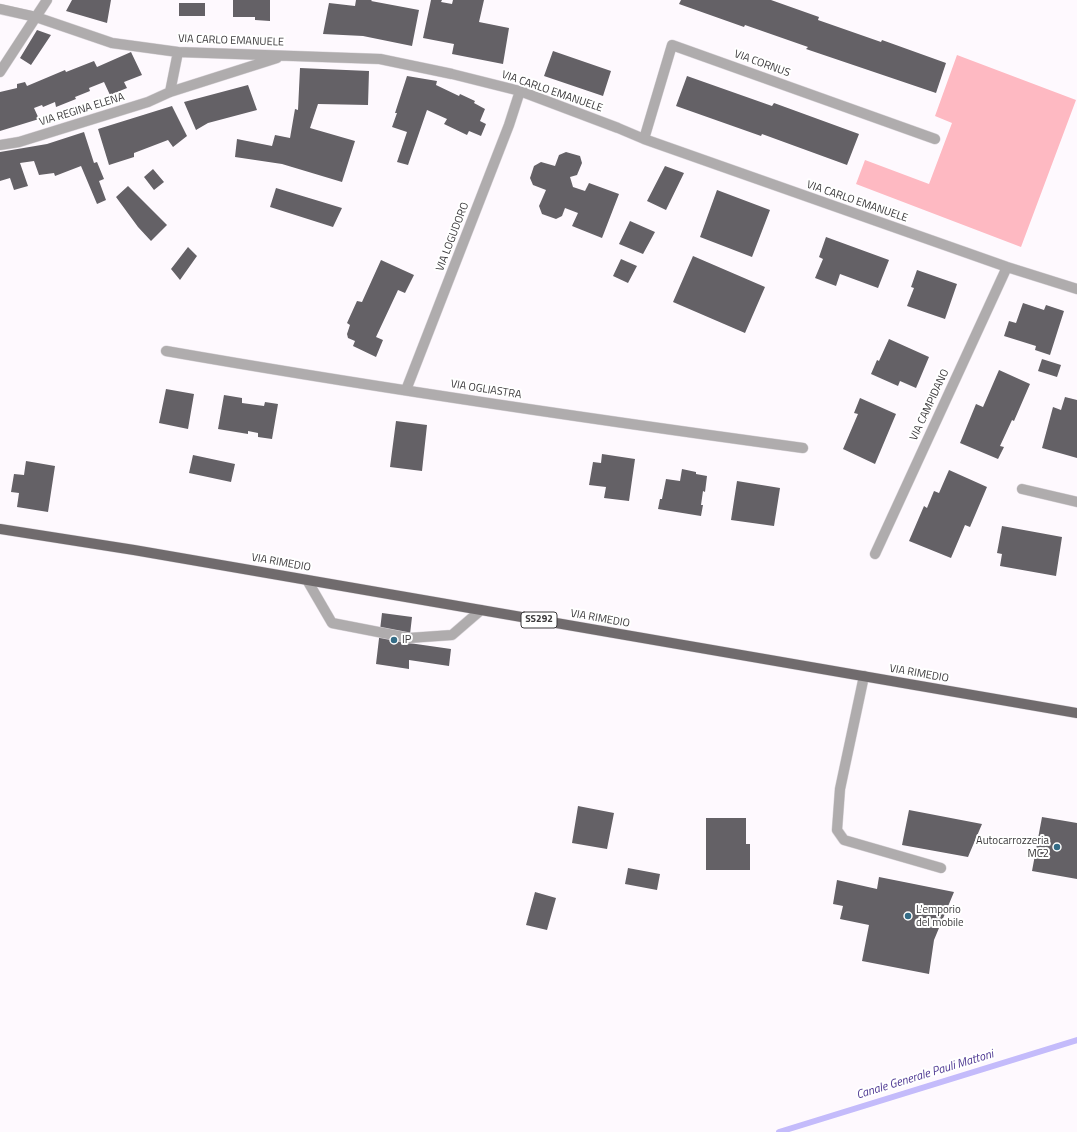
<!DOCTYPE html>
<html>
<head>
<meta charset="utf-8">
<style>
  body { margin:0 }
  canvas { display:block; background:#fef9fe }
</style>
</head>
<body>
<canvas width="1077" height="1132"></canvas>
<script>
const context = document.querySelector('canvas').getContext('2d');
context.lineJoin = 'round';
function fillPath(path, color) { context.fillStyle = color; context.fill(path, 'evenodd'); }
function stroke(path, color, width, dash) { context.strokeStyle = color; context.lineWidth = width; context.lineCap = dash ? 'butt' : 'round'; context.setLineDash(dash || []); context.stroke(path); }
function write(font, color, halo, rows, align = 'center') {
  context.font = font + ' "Titillium Web",sans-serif'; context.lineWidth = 4; context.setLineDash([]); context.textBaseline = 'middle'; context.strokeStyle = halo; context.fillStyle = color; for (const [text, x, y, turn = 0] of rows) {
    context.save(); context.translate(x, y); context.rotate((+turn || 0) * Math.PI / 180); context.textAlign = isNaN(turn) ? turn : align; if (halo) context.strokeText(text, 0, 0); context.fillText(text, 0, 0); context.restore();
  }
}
const green = new Path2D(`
  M957,55L1076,100L1021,247L856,184L865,160L929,184L952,123L935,116Z`);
const stream = new Path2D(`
  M779,1132L1077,1040`);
const building = new Path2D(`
  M72,0H111L107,23L66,11Z
  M233,0H270V21L255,20V17H233Z
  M356,0H372L371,1L419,10L412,46L363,36L323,34L329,3L355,6Z
  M431,0H442L441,2L452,4L453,0H484L479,22L509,28L503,64L452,54L454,44L423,38Z
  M681,0H771L819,17L818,20L881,42L882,40L946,63L936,93L806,49L808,47L745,25L744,27L679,4Z
  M179,3H205V16H179Z
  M37,30L51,35L31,65L20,58Z
  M553,51L611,71L603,96L544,76Z
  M131,52L142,75L124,82L127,88L110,95L104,82L89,88L90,91L75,97L76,99L56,107L55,102L43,107L42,105L34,108L39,119L0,131V92L17,88V84L25,82L27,86L65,70L66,72L94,61L97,67Z
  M300,68L369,71L368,105L318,104L310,128L355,141L342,182L282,164L235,157L237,139L272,146L275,135L290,138L295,109L298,110Z
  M407,76L437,81L436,85L459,96L460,94L475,101L474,103L485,109L480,121L486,124L481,136L469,131L467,135L444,124L447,119L427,110L408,165L397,162L407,132L392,127L397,113H395Z
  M687,76L772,106L774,103L859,134L847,165L762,134L761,136L676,106Z
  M248,85L257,110L208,123L196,130L184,102Z
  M172,106L187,136L173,147L168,140L134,153V157L109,165L98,129Z
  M84,132L94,163L97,162L104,179L99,181L106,200L97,204L81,166L55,176L54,173L39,175L34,161L20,163L28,186L14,190L10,178L0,181V152L47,144Z
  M566,152L580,156L582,163L577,175L570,177L573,187L585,191L589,183L619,194L602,238L572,226L578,213L565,208L562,216L556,219L542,214L539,206L546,190L533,185L530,178L534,166L541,162L555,166L559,155Z
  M665,166L684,173L666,210L647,201Z
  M153,169L164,182L154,190L144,177Z
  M128,186L167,225L151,241L138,227L116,197Z
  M276,188L342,208L333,227L270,207Z
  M717,190L770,210L752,257L700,237Z
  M630,221L655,232L643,254L619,244Z
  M826,237L889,260L878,288L840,274L836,286L815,278L823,259L819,257Z
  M188,247L197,256L180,280L171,269Z
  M693,256L765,287L745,333L673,302Z
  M621,259L637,266L628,283L613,276Z
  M381,260L414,275L405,293L398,290L376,337L383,340L376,357L353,346L355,341L348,338L347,334L350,325L347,323L357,301L362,302Z
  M917,270L957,284L945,319L907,306L914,288L911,287Z
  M1023,303L1044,310L1046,305L1064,311L1050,355L1035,350L1036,346L1004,336L1009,321L1016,323Z
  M889,339L929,357L916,388L900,381L898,386L871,374L877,360L879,361Z
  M1042,359L1061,365L1057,377L1038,371Z
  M999,370L1030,384L1014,421L1012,420L1000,446L1004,447L998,459L960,443L976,404L983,407Z
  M166,389L194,394L188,429L159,423Z
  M224,395L242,398V403L264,406L265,402L278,404L272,439L258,437V433L248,431V434L218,429Z
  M1065,397L1077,400V458L1042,448L1053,407L1061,410Z
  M860,398L896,414L875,464L843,449L858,414L854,413Z
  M396,421L427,425L422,471L390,467Z
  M602,454L635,459L629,501L604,498L606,487L589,485L593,462L601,463Z
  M193,455L235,464L231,482L189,473Z
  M26,461L55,466L48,512L17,507L19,493L11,492L14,474L24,475Z
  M682,469L696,472V474L707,476L705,492L703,491L701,505H703L701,516L658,509L660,499H662L666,479L680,481Z
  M949,470L987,487L970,527L965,525L951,558L909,541L924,506L927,508L934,491L939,493Z
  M737,481L780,488L774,526L731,520Z
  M1002,526L1062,537L1056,576L1000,566L1002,554L997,553Z
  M382,613L412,617L409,643L451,649L449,666L409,660V669L376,664Z
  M578,806L614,813L607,849L572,843Z
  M909,810L982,824L968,857L902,845Z
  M1042,817L1077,823V879L1032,871Z
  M706,818H746V844H750V870H706Z
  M628,868L660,874L657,890L625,884Z
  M879,877L954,892L934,940L929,974L862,961L869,925L840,919L843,906L833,904L837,880L877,889Z
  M535,892L556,898L547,930L526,925Z`);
const minor = new Path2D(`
  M0,9L36,17L112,43L178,52L380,59L452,74L520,91L618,128L644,139L1007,267L1077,289
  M0,72L47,0
  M170,92L178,52
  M644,139L672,45L935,139
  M0,145L19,142L148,102L170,92L277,58
  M166,351C377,388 590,419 803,448
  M406,390L509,125L520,91
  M1022,489L1077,502
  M875,554L1007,267
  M307,580L332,623L409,638L452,635L481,610
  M864,676L840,789L837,830L844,840L941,868`);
const major = new Path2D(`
  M0,529L134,550L1077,713`);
const markers = [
  [394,640,4,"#346c86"],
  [1057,847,4,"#346c86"],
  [908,916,4,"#346c86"]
];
const shields = [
  [539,620,36]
];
const shieldNames = [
  ["SS292",539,620]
];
const streetNames = [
  ["VIA CARLO EMANUELE",231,41,2],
  ["VIA CORNUS",762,64,20],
  ["VIA CARLO EMANUELE",552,92,19],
  ["VIA REGINA ELENA",82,110,-17],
  ["VIA CARLO EMANUELE",857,202,19],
  ["VIA LOGUDORO",453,237,-69],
  ["VIA OGLIASTRA",486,390,9],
  ["VIA CAMPIDANO",930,405,-65],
  ["VIA RIMEDIO",281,563,10],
  ["VIA RIMEDIO",600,619,10],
  ["VIA RIMEDIO",919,674,10]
];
const poiNames = [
  ["IP",402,640],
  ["Autocarrozzeria",1049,841,"right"],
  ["MC2",1049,854,"right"],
  ["L'emporio",916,910],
  ["del mobile",916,923]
];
const waterNames = [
  ["Canale Generale Pauli Mattoni",925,1075,-17]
];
fillPath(green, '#feb9c2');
stroke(stream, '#c4bbfb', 6);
fillPath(building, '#646166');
stroke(minor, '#dbd6db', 11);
stroke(major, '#dbd6db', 11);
stroke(minor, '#afacad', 10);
stroke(major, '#706b6d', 10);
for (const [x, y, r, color] of markers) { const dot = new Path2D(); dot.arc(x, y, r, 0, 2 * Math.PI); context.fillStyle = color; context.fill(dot); stroke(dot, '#fff', 1.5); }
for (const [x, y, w] of shields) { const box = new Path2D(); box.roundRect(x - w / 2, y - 8, w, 16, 3); context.fillStyle = '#fff'; context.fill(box); stroke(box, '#3a383a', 1); }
write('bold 10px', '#3a383a', null, shieldNames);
write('11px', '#3a383a', '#fff', streetNames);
write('11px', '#3a383a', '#fff', poiNames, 'left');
write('italic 12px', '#4f3993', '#fff', waterNames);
</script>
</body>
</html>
